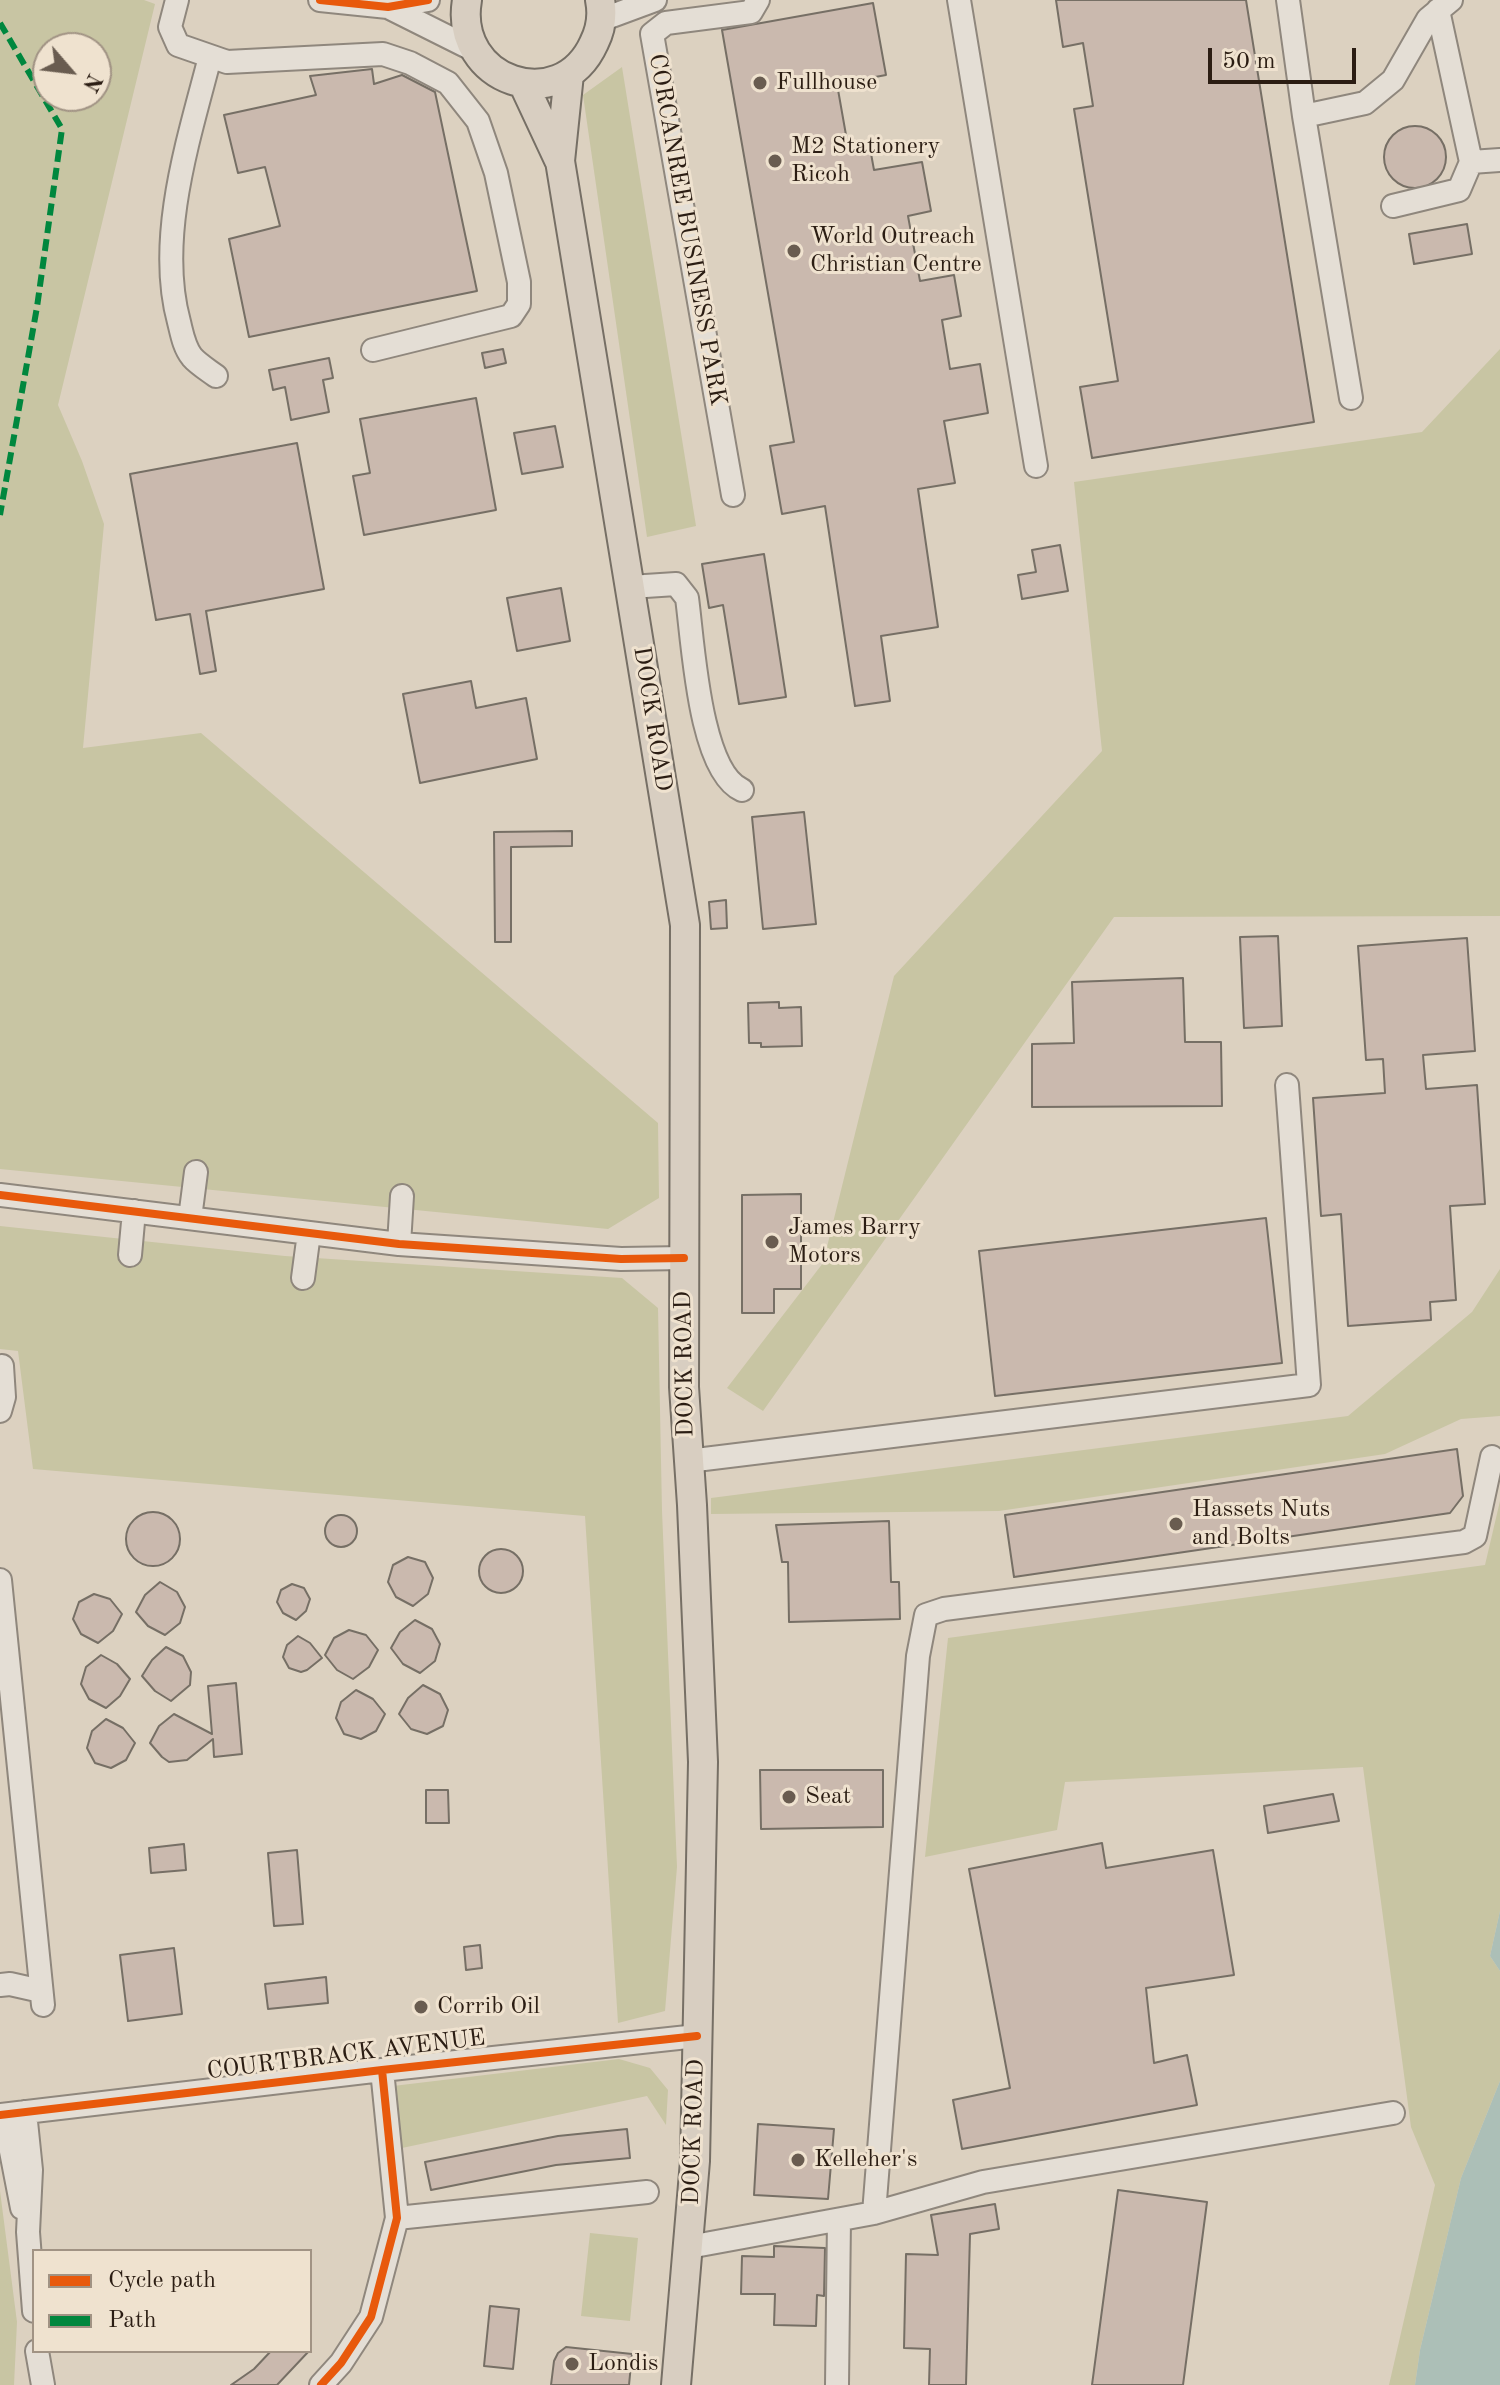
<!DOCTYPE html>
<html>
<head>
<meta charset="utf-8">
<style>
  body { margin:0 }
  #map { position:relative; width:1500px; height:2385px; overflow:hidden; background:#dcd1c0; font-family:"Old Standard TT",serif }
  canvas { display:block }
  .legend { position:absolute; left:32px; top:2249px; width:280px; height:104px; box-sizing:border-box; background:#efe2cf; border:2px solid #a19384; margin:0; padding:10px 14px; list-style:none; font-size:24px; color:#2b1d13 }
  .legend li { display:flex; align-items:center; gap:16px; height:40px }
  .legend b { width:40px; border:2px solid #a19384 }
  .north { position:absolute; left:32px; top:32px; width:80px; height:80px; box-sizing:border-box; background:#efe2cf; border:2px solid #a19384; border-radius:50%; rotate:118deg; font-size:22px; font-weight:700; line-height:32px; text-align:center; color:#2b1d13 }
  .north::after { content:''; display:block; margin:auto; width:28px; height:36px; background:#695c50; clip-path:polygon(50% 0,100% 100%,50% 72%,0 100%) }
  .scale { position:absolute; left:1208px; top:48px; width:148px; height:36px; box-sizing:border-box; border:4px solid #2b1d13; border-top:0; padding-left:10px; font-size:24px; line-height:28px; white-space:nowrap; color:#2b1d13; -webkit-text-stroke:6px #efe2cf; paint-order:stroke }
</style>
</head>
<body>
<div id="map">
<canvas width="1500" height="2385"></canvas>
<ul class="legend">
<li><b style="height:10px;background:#e8590c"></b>Cycle path</li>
<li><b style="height:10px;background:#00873e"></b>Path</li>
</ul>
<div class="north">N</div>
<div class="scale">50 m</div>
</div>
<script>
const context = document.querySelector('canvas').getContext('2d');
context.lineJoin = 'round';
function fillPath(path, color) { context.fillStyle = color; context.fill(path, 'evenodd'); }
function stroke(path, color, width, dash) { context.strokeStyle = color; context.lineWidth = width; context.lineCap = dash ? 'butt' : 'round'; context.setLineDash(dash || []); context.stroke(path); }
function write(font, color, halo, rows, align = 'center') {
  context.font = font + ' "Old Standard TT",serif'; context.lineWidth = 6; context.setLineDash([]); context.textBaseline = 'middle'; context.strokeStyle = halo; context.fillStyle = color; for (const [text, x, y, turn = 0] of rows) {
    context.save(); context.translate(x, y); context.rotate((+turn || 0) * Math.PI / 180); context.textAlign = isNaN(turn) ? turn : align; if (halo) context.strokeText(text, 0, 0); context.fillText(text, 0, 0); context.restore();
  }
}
const green = new Path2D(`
  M0,0H144L155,4L58,405L82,461L104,524L83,748L201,733L658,1123L659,1198L608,1229L0,1169ZM48,48H96V96H48Z
  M622,67L696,526L647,537L583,95Z
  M1500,349V916L1114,917L763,1411L727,1388L823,1263L894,976L1102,751L1074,482L1422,432Z
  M0,1226L285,1256L622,1278L658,1308L662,1511L677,1867L665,2011L618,2023L585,1516L33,1469L18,1351L0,1349Z
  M1500,1269V1416L1461,1419L1385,1454L999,1511L711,1514V1498L1348,1416L1472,1312Z
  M1500,1501V1911L1490,1956L1500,1971V2081L1461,2178L1420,2350L1415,2385H1389L1435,2185L1411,2127L1363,1767L1065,1782L1057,1830L925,1857L948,1638L1485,1565Z
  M619,2059L650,2068L668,2090L666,2125L647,2096L402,2148L393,2086Z
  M0,2191L17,2322L14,2385H0Z
  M590,2233L638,2238L630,2321L581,2316Z`);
const water = new Path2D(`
  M1500,1911V1971L1490,1956Z
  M1500,2081V2385H1415L1420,2350L1461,2178Z`);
const building = new Path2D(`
  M1056,0H1246L1314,422L1092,458L1080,387L1118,381L1074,109L1093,106L1083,43L1063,47Z
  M873,3L886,75L837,84L849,152L870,148L874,170L922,162L931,211L908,216L920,281L954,275L961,316L942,320L950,369L980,364L988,413L944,421L955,483L918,489L938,627L881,636L890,701L855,706L825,506L782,514L770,446L794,442L722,30Z
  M372,69L374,84L402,75L435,92L477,291L249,337L229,239L280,226L265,167L238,173L224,115L316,95L310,76Z
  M1384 157a31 31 0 1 1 62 0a31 31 0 1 1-62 0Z
  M1467,224L1472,254L1414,264L1409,234Z
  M503,349L506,363L485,368L482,353Z
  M329,358L333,378L323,380L329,412L291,420L285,387L273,390L269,370Z
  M476,398L496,510L364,535L353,476L370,473L360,419Z
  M555,426L563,467L522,474L514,433Z
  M297,443L324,589L206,611L216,671L200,674L190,614L156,620L130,474Z
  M1060,545L1068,591L1022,599L1018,575L1036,572L1032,550Z
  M764,554L786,697L739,704L723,605L709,608L702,564Z
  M561,588L570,641L517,651L507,598Z
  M471,681L476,708L526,698L537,759L420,783L403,694Z
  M804,812L816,924L763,929L752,817Z
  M572,831V846L511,847V942H495L494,832Z
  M726,900L727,928L711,929L709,902Z
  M1278,936L1282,1026L1244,1028L1240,937Z
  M1467,938L1475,1051L1423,1055L1426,1089L1477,1085L1485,1204L1450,1206L1456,1300L1430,1302L1431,1320L1348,1326L1341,1214L1321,1216L1313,1098L1385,1093L1383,1059L1366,1060L1358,946Z
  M1183,978L1185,1042H1221L1222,1106L1032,1107V1044L1074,1043L1072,982Z
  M779,1002V1008L801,1007L802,1046L761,1047V1043H749L748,1003Z
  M801,1194V1289H774V1313H742V1195Z
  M1266,1218L1282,1363L995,1396L979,1251Z
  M1457,1449L1463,1496L1450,1513L1014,1577L1005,1515Z
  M126 1539a27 27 0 1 1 54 0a27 27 0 1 1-54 0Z
  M325 1531a16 16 0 1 1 32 0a16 16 0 1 1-32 0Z
  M889,1521L891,1582H899L900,1619L789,1622L788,1562H782L776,1525Z
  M479 1571a22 22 0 1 1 44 0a22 22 0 1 1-44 0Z
  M408,1557L425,1562L433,1578L428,1594L413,1606L396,1597L388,1582L393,1565Z
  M160,1582L177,1592L185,1607L180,1623L165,1635L148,1626L136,1612L145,1595Z
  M292,1584L304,1588L310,1599L306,1611L296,1620L283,1613L277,1602L281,1590Z
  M94,1594L110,1599L122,1614L113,1631L98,1643L81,1634L73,1619L79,1602Z
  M415,1620L432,1629L440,1644L435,1661L420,1673L403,1664L391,1648L400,1632Z
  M349,1630L366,1635L378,1650L369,1667L353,1679L337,1670L325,1655L334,1638Z
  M298,1636L310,1643L322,1658L307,1670L301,1672L289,1668L283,1657L287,1645Z
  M166,1647L183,1656L191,1672L190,1685L171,1701L155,1691L142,1676L152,1660Z
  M101,1655L117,1664L130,1679L120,1696L106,1708L89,1699L81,1684L86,1667Z
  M236,1683L242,1754L214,1757L213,1739L187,1760L169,1762L162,1757L150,1743L159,1726L174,1714L212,1734L208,1686Z
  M423,1685L440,1694L448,1710L443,1726L427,1734L411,1729L399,1714L408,1698Z
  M356,1690L373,1699L385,1714L376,1731L361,1739L344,1734L336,1718L341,1702Z
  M106,1719L123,1728L135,1743L126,1760L111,1768L95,1763L87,1748L92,1731Z
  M760,1770H883V1827L761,1829Z
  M426,1790H448L449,1823H426Z
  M1333,1794L1339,1821L1268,1833L1264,1806Z
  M1102,1843L1106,1868L1213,1850L1234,1975L1146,1988L1154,2063L1187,2055L1197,2105L962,2149L953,2100L1010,2088L969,1869Z
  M184,1844L186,1870L151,1873L149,1848Z
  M297,1850L303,1924L274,1926L268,1853Z
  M480,1945L482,1968L466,1970L464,1947Z
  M174,1948L182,2014L128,2021L120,1955Z
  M326,1977L328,2003L268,2009L265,1984Z
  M758,2124L834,2129L828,2199L754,2195Z
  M627,2129L630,2158L556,2165L431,2190L425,2162L558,2136Z
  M1118,2190L1207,2202L1183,2385H1092Z
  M995,2204L999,2229L970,2234L966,2385H929L930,2349L904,2348L906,2254L938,2255L931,2215Z
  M774,2246L825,2248L824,2296L817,2295L816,2326L774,2325L775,2294H741L742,2256L774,2257Z
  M490,2306L519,2309L513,2369L484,2366Z
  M566,2347L632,2354L629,2385H551L554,2361L558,2353Z
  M271,2351H309L277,2385H231L254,2369Z`);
const minor = new Path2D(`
  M177,0L170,27L178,45L227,62L383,54L410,63L448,83L478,121L496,173L519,282V304L511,316L373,350
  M320,0L388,7L428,0
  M959,0L1036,466
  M1288,0L1304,116L1351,398
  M388,7L474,50
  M1438,10L1471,162L1500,160
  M601,20L655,0
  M210,57C189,138 156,238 179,322C182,334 184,347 192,357C198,364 208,370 216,376
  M1304,116L1365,103L1393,80L1428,19L1451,0
  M1393,206L1459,190L1471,162
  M733,495L652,34L666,23L751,12L758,0
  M630,587L676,584L687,598C693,641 699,771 742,790
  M0,1195L399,1244L621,1259L684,1258
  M190,1218L196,1172
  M399,1244L402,1196
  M130,1255L134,1211
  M303,1278L309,1233
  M0,1411L4,1397L2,1366
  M688,1461L1309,1385L1287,1085
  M0,1580L43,2005
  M0,1985L10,1984L41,1991
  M25,2112L31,2170L28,2232L34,2311
  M0,2115L382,2070L697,2036
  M4,2115L22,2208
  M874,2213L918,1656L926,1615L944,1609L1464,1542L1475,1536L1492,1457
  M397,2218L647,2192
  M689,2247L874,2213L983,2182L1393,2113
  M37,2351L43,2385
  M321,2385L341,2363L371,2317L397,2218L382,2070
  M837,2385L839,2220`);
const major = new Path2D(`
  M467,0C453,81 560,118 594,43C601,29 603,15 600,0
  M569,74L560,161L685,925L684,1387L692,1505L703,1762L695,2161L676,2385
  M523,83L559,160`);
const quiet = new Path2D(`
  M0,23L62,129L37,307L0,515`);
const cycleway = new Path2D(`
  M320,0L388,7L428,0
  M0,1195L399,1244L621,1259L684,1258
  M0,2115L382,2070L697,2036
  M321,2385L341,2363L371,2317L397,2218L382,2070`);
const markers = [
  [760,83,8,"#695c50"],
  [775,161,8,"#695c50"],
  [794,251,8,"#695c50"],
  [772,1242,8,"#695c50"],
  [1176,1524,8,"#695c50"],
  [789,1797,8,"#695c50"],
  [421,2007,8,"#695c50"],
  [798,2160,8,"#695c50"],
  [572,2364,8,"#695c50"]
];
const poiNames = [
  ["Fullhouse",776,83],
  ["M2 Stationery",791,147],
  ["Ricoh",791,175],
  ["World Outreach",810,237],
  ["Christian Centre",810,265],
  ["James Barry",788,1228],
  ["Motors",788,1256],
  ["Hassets Nuts",1192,1510],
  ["and Bolts",1192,1538],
  ["Seat",805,1797],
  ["Corrib Oil",437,2007],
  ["Kelleher's",814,2160],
  ["Londis",588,2364]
];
const streetNames = [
  ["CORCANREE BUSINESS PARK",687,230,80],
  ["DOCK ROAD",652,719,81],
  ["DOCK ROAD",685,1364,-91],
  ["COURTBRACK AVENUE",346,2055,-7],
  ["DOCK ROAD",694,2132,-88]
];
fillPath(green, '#c8c5a3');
fillPath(water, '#acbfb7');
fillPath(building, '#cab9ae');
stroke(building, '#766f65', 2);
stroke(minor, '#8f877d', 26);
stroke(major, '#766f65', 32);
stroke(minor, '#e4ded5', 22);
stroke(major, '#d8cec1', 28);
stroke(quiet, '#00873e', 6, [12, 6]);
stroke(cycleway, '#e8590c', 8);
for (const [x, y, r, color] of markers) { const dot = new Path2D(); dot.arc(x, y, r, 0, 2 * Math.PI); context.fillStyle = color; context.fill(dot); stroke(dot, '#efe2cf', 3); }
write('24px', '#2b1d13', '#efe2cf', poiNames, 'left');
write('24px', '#2b1d13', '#efe2cf', streetNames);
</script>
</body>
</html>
